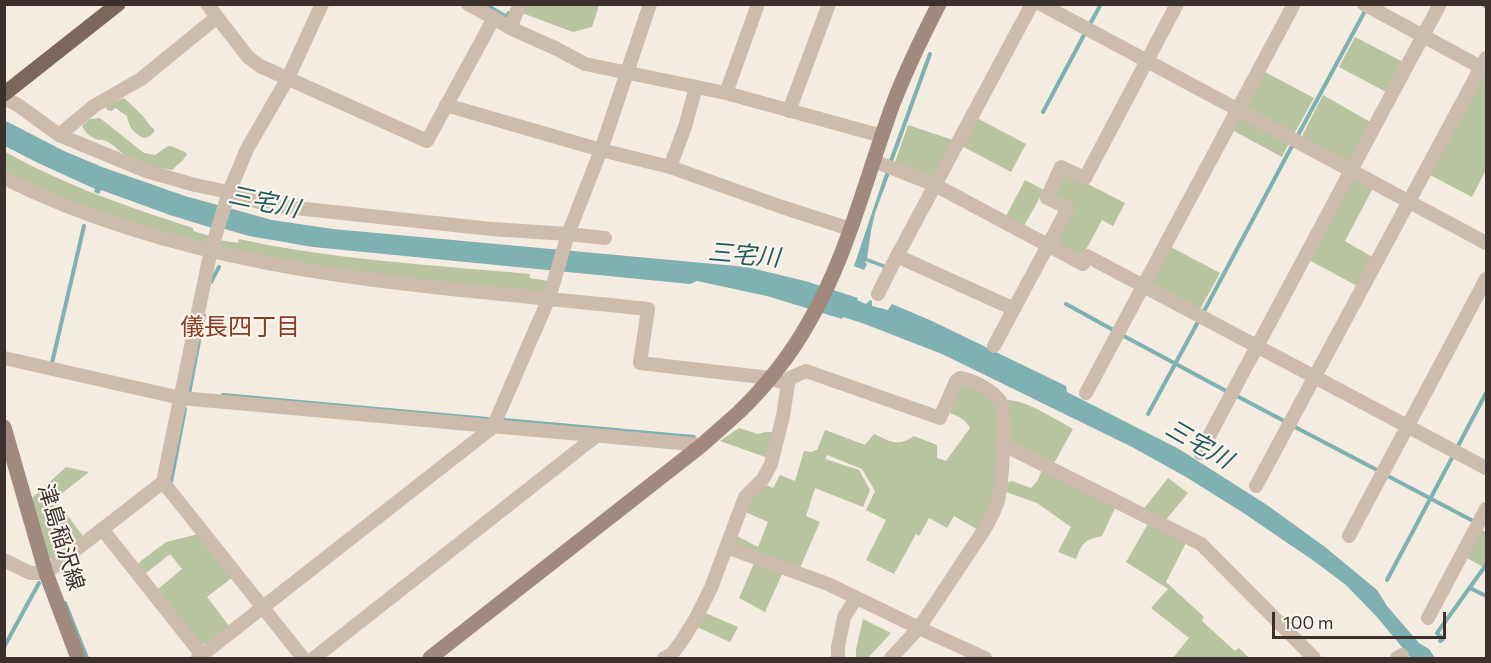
<!DOCTYPE html>
<html>
<head>
<meta charset="utf-8">
<style>
  body { margin:0 }
  #map { position:relative; width:1491px; height:663px; overflow:hidden; background:#f4ebe1; font-family:Commissioner,sans-serif }
  canvas { display:block }
  .frame { position:absolute; inset:0; border:6px solid #3b302b; pointer-events:none }
  .scale { position:absolute; left:1272px; top:612px; width:174px; height:27px; box-sizing:border-box; border:3px solid #3b302b; border-top:0; padding-left:8px; font-size:18px; line-height:21px; white-space:nowrap; color:#3b302b; -webkit-text-stroke:4px #fbf5ee; paint-order:stroke }
</style>
</head>
<body>
<div id="map">
<canvas width="1491" height="663"></canvas>
<div class="frame"></div>
<div class="scale">100 m</div>
</div>
<script>
const context = document.querySelector('canvas').getContext('2d');
context.lineJoin = 'round';
function fillPath(path, color) { context.fillStyle = color; context.fill(path, 'evenodd'); }
function stroke(path, color, width, dash) { context.strokeStyle = color; context.lineWidth = width; context.lineCap = dash ? 'butt' : 'round'; context.setLineDash(dash || []); context.stroke(path); }
function write(font, color, halo, rows, align = 'center') {
  context.font = font + ' Commissioner,"Noto Sans JP",sans-serif'; context.lineWidth = 4.5; context.setLineDash([]); context.textBaseline = 'middle'; context.strokeStyle = halo; context.fillStyle = color; for (const [text, x, y, turn = 0] of rows) {
    context.save(); context.translate(x, y); context.rotate((+turn || 0) * Math.PI / 180); context.textAlign = isNaN(turn) ? turn : align; if (halo) context.strokeText(text, 0, 0); context.fillText(text, 0, 0); context.restore();
  }
}
const green = new Path2D(`
  M526,5H599L592,27L573,32L522,13Z
  M1355,37L1405,63L1388,93L1339,67Z
  M1263,71L1314,98L1294,134L1247,109L1245,105Z
  M1486,76V170L1472,197L1430,175L1482,77Z
  M1323,95L1372,123L1351,161L1347,162L1301,138Z
  M124,98L143,116L150,126L154,129V132L150,136L145,138C134,135 129,127 127,116C125,115 116,108 115,108L112,111L107,110L106,107L109,104Z
  M100,118L144,153L155,155C173,143 165,144 185,152L187,154L183,160L172,170C166,168 159,169 153,167C144,164 134,160 126,156C117,150 109,138 98,140C91,137 86,134 82,126L90,119Z
  M977,118L1026,144L1011,172L962,146Z
  M1242,118L1289,143L1282,157L1232,130L1237,120Z
  M908,125L953,140L934,176H930L895,162Z
  M4,151C64,185 128,207 193,228V231L210,236L207,247L129,225L5,174Z
  M1066,173L1125,203L1113,226L1102,220L1083,255C1075,257 1060,248 1057,241L1074,207L1055,197L1062,175Z
  M1355,178L1373,188L1345,241L1374,258L1359,287L1307,259L1350,180Z
  M1025,180L1044,190L1024,226L1006,216Z
  M239,239C334,260 433,265 530,274V278L548,281L545,289L540,294L362,276L220,248L219,240L238,243Z
  M1169,246L1220,273L1199,311L1153,286L1150,281Z
  M964,381L998,402L997,488L980,531L954,516L947,528L929,518L919,536L916,534L894,574L866,560L886,520L866,510L875,491L862,469L827,455L825,459L859,470L870,490L863,507L815,488L806,516L820,522L799,570L735,545V535L758,547L768,522L743,511L749,498L764,484L773,488L780,475L795,481L804,451L811,452L817,450L825,430L865,445L874,434C892,442 897,447 914,436L937,445V458L946,461L970,428C966,419 956,415 947,412L957,383Z
  M1007,400C1024,399 1057,420 1073,429L1053,465L1008,443L1003,403Z
  M739,428L758,434L765,432H774L768,458L720,441Z
  M66,467L89,472L55,499L83,536L53,560L47,557L31,499Z
  M1043,467L1116,506L1102,536C1084,540 1083,542 1076,559L1058,552L1071,527L1037,503L1006,492V483L1012,481L1031,488L1038,480Z
  M1168,478L1188,493L1164,522L1142,511Z
  M1149,522L1187,541L1166,582L1204,617L1202,621L1235,651L1239,648L1249,658H1173L1189,638L1151,608L1168,589L1126,562Z
  M1480,529L1486,532V562L1483,567L1465,557Z
  M199,534L233,577L207,597L230,627L208,644H200L157,590L182,569L170,554L145,574L137,564L166,542Z
  M755,561L783,572L765,612L739,598Z
  M703,612L738,627L730,642L695,626Z
  M863,619L891,633L868,658H856V649Z`);
const water = new Path2D(`
  M4,120L64,151L102,167L185,196L272,220L333,229L747,267L805,281L858,298L857,300L866,304L870,300L872,301V306L888,310L892,304L932,321L1066,386L1067,392L1179,449L1267,505L1325,547L1377,590L1387,606L1419,643L1429,649L1435,658H1411L1377,617L1346,585L1314,561L1242,512L1186,477L1132,447L942,354L862,323L843,317L842,319L767,296L697,281L690,284L313,247L249,236L225,229L212,228L170,215L101,190L99,194L94,192L95,189L36,162L5,146Z
  M886,171L890,173L875,213L871,231L867,258L886,265L884,268L865,261V262L867,264L864,270L854,266Z`);
const stream = new Path2D(`
  M485,4L505,16L508,15L509,13
  M1482,4L1486,7
  M1090,24L1101,4
  M1043,112L1084,35
  M1298,135L1365,11
  M891,161L930,54
  M211,282L219,267
  M1066,304L1115,331
  M1203,313L1292,146
  M1122,335L1228,392
  M52,363L84,226
  M189,394L204,315
  M223,395L488,419
  M1235,395L1286,422
  M1148,414L1199,320
  M504,420L694,437
  M1295,427L1379,471
  M1457,448L1486,393
  M1386,475L1475,522
  M171,482L185,409
  M1387,580L1453,456
  M1470,588L1486,596
  M65,603L87,658
  M1440,641L1443,639L1437,633L1486,565
  M4,647L39,583`);
const street = new Path2D(`
  M207,4L248,57L260,66L427,141L494,18
  M468,4L494,18L510,28L555,48L585,64L726,93L882,136
  M1041,4L1486,243
  M1364,4L1486,70
  M510,28L520,4
  M726,93L758,4
  M4,98L18,105L59,135L146,171L195,185L229,192L268,205L491,229L568,234L605,238
  M446,105L601,150L670,167L779,206L850,229
  M789,111L829,4
  M59,135L94,106L141,79L217,17
  M874,161L935,185L1083,264L1087,256L1486,468
  M670,167L685,127L696,87
  M4,178C204,278 431,285 648,309L640,363L770,378L788,384L783,416L771,464L763,479L745,497L711,588L696,618L681,642L672,654L664,658
  M897,256L1014,309
  M878,294L897,256L1032,4
  M994,346L1068,208L1047,198L1061,167L1085,178L1177,4
  M4,358L181,398L702,445
  M788,384L790,378L806,371L940,418L956,381L960,378C972,379 993,391 1000,401C1007,414 1002,488 997,504C993,514 988,524 982,533L919,628L891,658
  M1086,393L1294,4
  M1002,444L1201,544L1314,658
  M1200,453L1440,4
  M163,482L303,658
  M1256,486L1486,58
  M102,529L202,655
  M1349,536L1486,279
  M726,547L828,584L919,628L985,658
  M4,560L30,573H46L163,482L211,250L229,192L247,149L288,78L322,4
  M1428,618L1486,509
  M198,658L493,427L549,298L568,234L601,150L650,4
  M314,658L596,436
  M838,658V647L844,617L856,598
  M1397,658L1402,655`);
const secondary = new Path2D(`
  M4,427L46,573L78,658
  M430,658L702,445C714,434 727,423 739,412C766,386 791,354 809,322C848,255 866,177 893,104C906,70 922,37 939,4`);
const primary = new Path2D(`
  M4,94L118,4`);
const streetNames = [
  ["津島稲沢線",61,537,73]
];
const waterNames = [
  ["三宅川",264,202,12],
  ["三宅川",744,255,5],
  ["三宅川",1199,444,30]
];
const neighbourhoodNames = [
  ["儀長四丁目",240,327]
];
fillPath(green, '#b8c4a0');
fillPath(water, '#7fb0b2');
stroke(stream, '#7fb0b2', 4);
stroke(street, '#cdbbac', 14);
stroke(secondary, '#a18a7d', 15);
stroke(primary, '#7d675c', 15);
write('22px', '#3b302b', '#fbf5ee', streetNames);
write('italic 24px', '#1f5a5e', '#fbf5ee', waterNames);
write('24px', '#8c3b22', '#fbf5ee', neighbourhoodNames);
</script>
</body>
</html>
